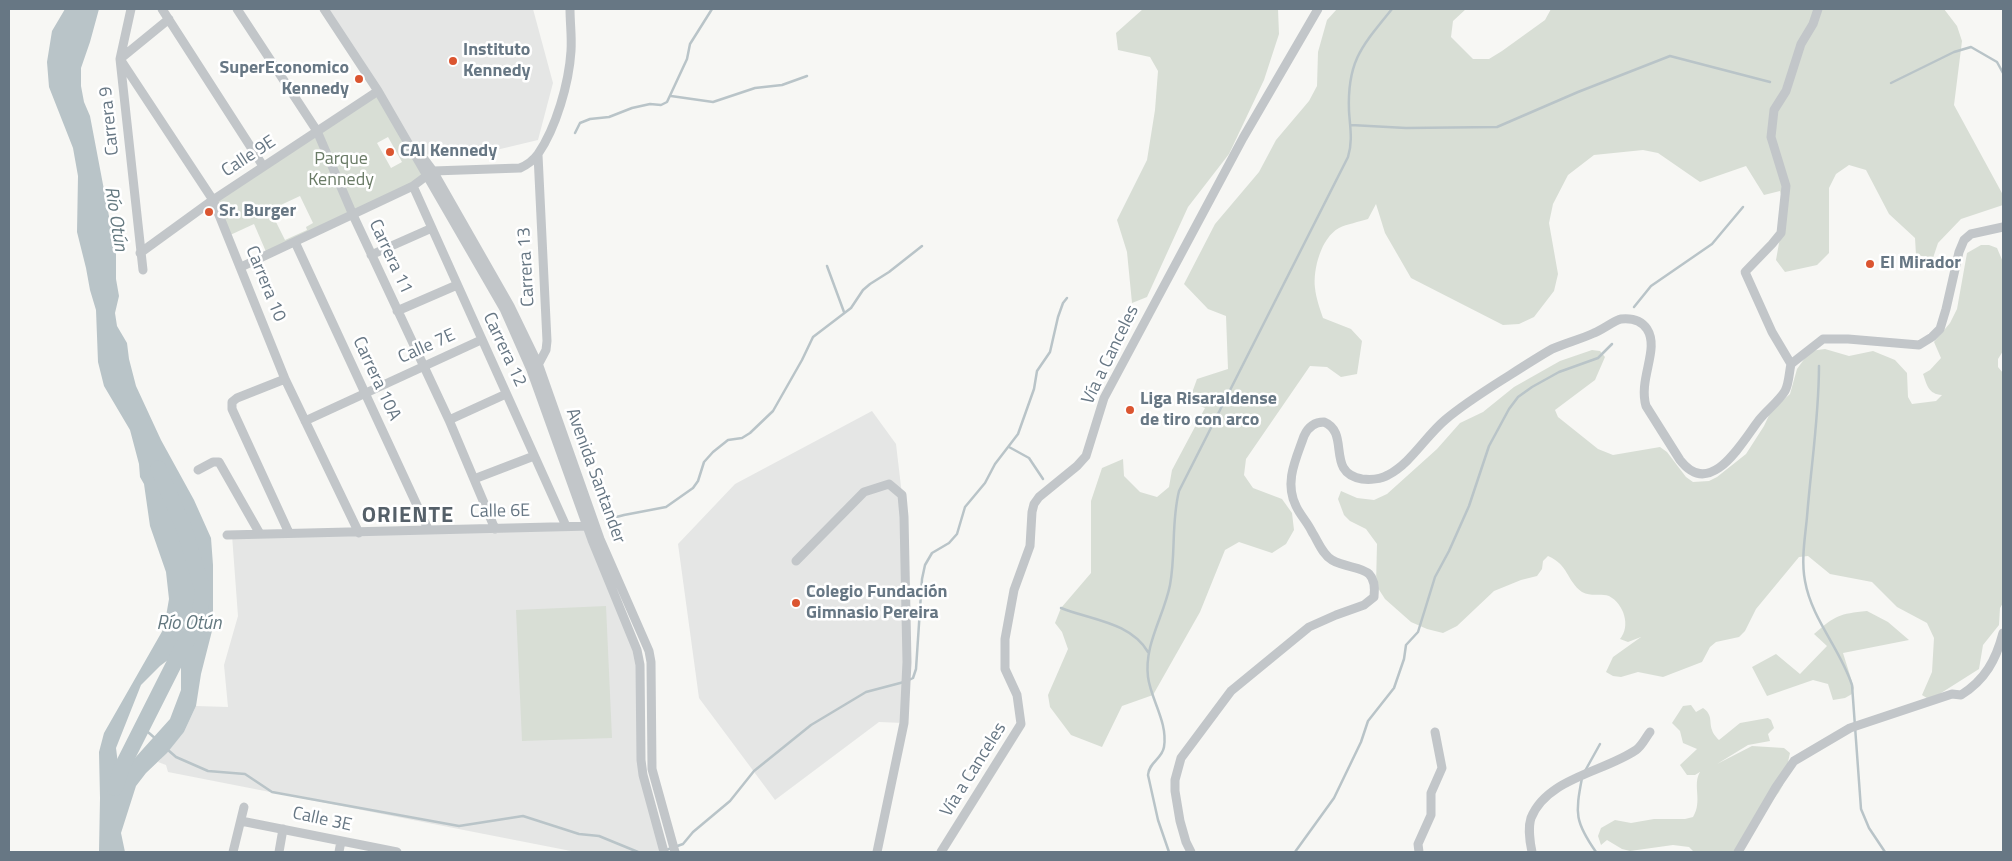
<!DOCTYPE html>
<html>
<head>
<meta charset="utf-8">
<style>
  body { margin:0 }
  #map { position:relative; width:2012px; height:861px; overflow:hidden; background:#f7f7f4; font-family:"Titillium Web",sans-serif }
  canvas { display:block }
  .frame { position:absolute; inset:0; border:10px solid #677784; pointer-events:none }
</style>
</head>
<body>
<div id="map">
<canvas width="2012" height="861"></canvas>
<div class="frame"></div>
</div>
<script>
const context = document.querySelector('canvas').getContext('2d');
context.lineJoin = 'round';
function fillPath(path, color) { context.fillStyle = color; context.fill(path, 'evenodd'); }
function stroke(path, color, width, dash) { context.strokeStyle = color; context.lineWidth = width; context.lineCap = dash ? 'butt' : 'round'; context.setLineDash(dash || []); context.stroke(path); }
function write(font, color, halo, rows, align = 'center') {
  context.font = font + ' "Titillium Web",sans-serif'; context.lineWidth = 5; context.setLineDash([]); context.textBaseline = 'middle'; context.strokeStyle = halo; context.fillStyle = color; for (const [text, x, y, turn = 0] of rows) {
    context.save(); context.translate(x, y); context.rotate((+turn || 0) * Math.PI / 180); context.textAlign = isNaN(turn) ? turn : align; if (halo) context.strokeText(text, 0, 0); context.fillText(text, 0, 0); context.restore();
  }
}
const built = new Path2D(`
  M324,9H533L553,83L538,140L492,151L421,155L405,138Z
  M872,411L896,444L902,495L904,723L879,722L775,800L699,698L678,544L735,484Z
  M587,526L637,650L641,760L664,852H576L168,772L166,765L158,762L184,732L196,706L228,707L224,665L238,616L232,535Z`);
const green = new Path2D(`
  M1143,9H1278L1279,34L1264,80L1229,154L1188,207L1147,297L1132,303L1127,252L1117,220L1147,160L1155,110L1158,71L1150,57L1118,50L1116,33Z
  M1337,9H1466L1453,21L1451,37L1473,59H1489L1502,51L1545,20L1551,9H1944L1957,26L1962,41L1954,105L2003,195V205L1961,219L1938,243L1933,258L1916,255L1915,238L1889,214L1866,170L1849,165L1836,174L1829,188V253L1817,265L1785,272L1776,260L1785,209L1780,191L1764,195L1746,166L1700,182L1658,153L1643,150L1594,155L1568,175L1553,204L1549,223L1558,274L1554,291L1534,317L1519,324L1503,325L1411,278L1385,233L1376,204L1368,219C1359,222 1347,224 1339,228C1321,238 1313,269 1315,288C1316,298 1320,309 1323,318L1351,329L1362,341L1357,374L1341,377L1327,367L1310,366L1246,459L1244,475L1253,488L1282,499L1292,513L1294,530L1286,544L1272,553L1239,542L1225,550L1200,612L1153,695L1122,706L1102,747L1071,735L1050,707L1048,695L1068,649L1062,632L1055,623L1061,608L1091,573V501L1102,468L1123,459L1124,476L1140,492L1157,497L1169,487L1172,470L1205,408L1189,401L1197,379L1228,369L1226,316L1208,309L1184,284L1215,224L1259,172L1276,140L1309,101L1317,86L1318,52L1327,20Z
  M378,91L427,175L267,254L254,224L228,236L213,200ZM388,137L402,162L391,168L377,143ZM300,196L313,223L306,227L307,230L285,240L270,210Z
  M1981,245H1989L1997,248L2003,262V351L1998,359V367L2003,373V603L2000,608L1999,625L1983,645L1979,669L1930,700L1922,695L1932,672L1934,638L1927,623L1897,607L1872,582L1830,574L1808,556L1799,557L1756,609L1745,631L1739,637L1716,642L1710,647L1702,662L1663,677L1638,672L1621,677L1613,676L1606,672L1613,657L1641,637L1628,642L1620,639C1631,626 1624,604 1609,596C1600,593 1591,597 1582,592C1566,580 1569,565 1548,556L1543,561L1542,569L1537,576L1521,580L1494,591L1457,626L1443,633L1427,629L1411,622L1385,599L1376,585L1377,544L1366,529L1350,521L1344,515L1338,499L1341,491L1357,498L1374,500L1387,494L1437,449L1460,423L1483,412L1514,387L1560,361L1592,350L1600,351L1605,357L1595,380L1555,410L1558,417L1598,449L1613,455L1660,447L1667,452L1686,477L1693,482L1709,481L1717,477L1746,454L1764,426L1771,411L1790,394L1797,369L1810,351L1825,349L1849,356L1873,351L1895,360L1907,373L1908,397L1912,404L1936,401L1942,395C1928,394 1927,385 1923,374L1930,370L1941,358L1934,342L1950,323L1957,309L1967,253Z
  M606,606L612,738L522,741L516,610Z
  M1867,611L1888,622L1909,640L1843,653L1854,688L1852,694L1845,698L1833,700L1828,684L1813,680L1767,696L1752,667L1776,654L1800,674L1827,646L1814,634C1836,615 1839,614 1867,611Z
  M1691,705L1696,712L1703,708C1713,715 1709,721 1712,730C1713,734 1717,738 1719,740L1740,723L1768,718L1771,720L1774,728L1768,734L1770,741L1748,745L1717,764L1752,746L1784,748L1790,753L1783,785L1779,792L1734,852H1694L1689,847L1673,845L1630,851L1622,849L1607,840L1601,845L1598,836L1601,828L1615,820L1631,823L1654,819H1685L1693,817C1703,801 1692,785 1700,772L1695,775H1687L1680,765L1697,749L1683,743L1680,731L1672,723L1683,706Z`);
const water = new Path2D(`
  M65,9H99L90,42L81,68V86L84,102L90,116L116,253V279L119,296L115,313L117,326L127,343L129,359L136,386L161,440L194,500L211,538L213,565V627L201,674L196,706L184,732L167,753L146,773L136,786L121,833L125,852H99L100,798L99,752L104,733L164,628L169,599L166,572L150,526L144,484L140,477L139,464L130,430L104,386L98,362L96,310L90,290L86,268L77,232L78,176L73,148L49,87L47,62L52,31ZM168,487L173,489C189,522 202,554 204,590L201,591L174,521L166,495ZM181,650V690L170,719L125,769L118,764L116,748L141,685L160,666Z`);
const stream = new Path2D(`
  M1891,83L1954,52L1971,47L1997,62L2003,73
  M671,96L713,102L755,88L782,85L807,76
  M1351,125L1406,128L1497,127L1578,92L1670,56L1770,82
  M575,133L580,123L590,119L609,117L632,108L650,104L661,105L667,102L687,59L690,44L712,9
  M827,266L844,312
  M1634,307L1651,286L1712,244L1743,207
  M1819,366C1819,417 1811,466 1807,517C1805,538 1801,560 1805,581C1812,620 1840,648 1852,685L1861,809L1869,828L1885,852
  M1009,447L1029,458L1043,479
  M605,520L624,515L666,507L693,488L698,481L704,462L713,452L728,440L742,438L750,433L773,411L802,360L813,337L851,308L863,290L870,284L889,272L922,246
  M1061,608C1091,620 1130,622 1148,652
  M909,680L913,678L916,669L922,579L925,565L932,553L949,543L957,534L965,507L985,483L995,464L1018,434L1034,389L1037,371L1050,352L1058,317L1063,303L1067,298
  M142,727L156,739
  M168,750L176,757L208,771L245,774L272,792L459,826L523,816L579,834L599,836L638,852
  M1585,771L1600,744
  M1582,778C1575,814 1575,822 1596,852
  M666,850L683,844L693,832L730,801L754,771L811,725L866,692L904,682
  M1169,852L1158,820L1148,775C1149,762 1162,759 1164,747C1168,722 1151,700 1148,677C1144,644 1164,616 1170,585C1176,553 1171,523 1179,491L1348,157C1353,141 1350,127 1349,111C1347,61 1362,46 1392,9
  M1295,852L1334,798L1361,742L1368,721L1394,688L1404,659L1406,645L1418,632L1435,577L1449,551L1469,506L1489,446L1509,409L1518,397L1532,387L1559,372L1598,358L1612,344`);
const river = new Path2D(`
  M115,788L122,767L181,650L198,623L203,591L184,528L158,468`);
const minor = new Path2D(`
  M131,9L120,59L143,270
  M162,9L263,166
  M237,9L317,131L353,215L449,420L495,529
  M324,9L378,91L504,309L531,370L592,540L637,650L640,665L641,760L643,775L664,852
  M120,59L213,200L285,379L359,533
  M120,59L169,19
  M418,151L433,171L510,306L539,366L600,539L649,651L651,662L652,769L675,852
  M413,186L566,526
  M295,242L428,529
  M140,253L213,200L378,91
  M371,255L432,228
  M241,267L413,186L433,171L520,168C527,165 533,161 538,154C556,128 569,83 571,51C572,37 570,23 570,9
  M397,311L457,285
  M1791,364L1823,339H1848L1919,345L1932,337L1940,329L1946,309L1959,252L1964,240L1971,234L2003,227
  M537,367L546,350L547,341L538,155
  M285,379L237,398L232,402V409L289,533
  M449,420L506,394
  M305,421L481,340
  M198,470L213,462H219L260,534
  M474,479L534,456
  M227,535L591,526
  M796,561L864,492L889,484L902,495L904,517L907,662L904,723L877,852
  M241,821L397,852
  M233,852L244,807
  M279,852L283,829
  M339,852L341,841
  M941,852L1021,724L1017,695L1005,669V639L1014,590L1030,546L1032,512L1034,504L1039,497L1077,466L1086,456L1104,398L1243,138L1318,9
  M1191,852L1186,842L1180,821L1175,791V780L1181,758L1231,691L1309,627L1336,615L1364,605L1374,597C1378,562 1353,572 1332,560C1322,554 1318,541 1312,532C1308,523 1300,515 1296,506C1284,482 1296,459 1304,436C1308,427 1314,422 1324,422C1351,433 1325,473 1362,479C1370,480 1381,479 1388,475C1411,463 1425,437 1445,420C1465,403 1488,389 1510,375C1524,366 1538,357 1552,349C1566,343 1581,339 1594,333C1602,330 1615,320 1621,319C1631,318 1641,320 1647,329C1660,349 1638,379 1646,406L1680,460C1711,500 1742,442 1759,420C1767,410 1779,401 1785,391C1789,384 1789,373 1791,364L1772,332L1745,272L1772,244L1781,233L1786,186L1771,137L1774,110L1786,91L1801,44L1813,24L1818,9
  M1419,852L1418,844L1431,815V793L1442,768L1435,732
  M1532,852C1530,843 1528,827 1531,818C1547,778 1604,772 1636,750C1642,746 1646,737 1650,732
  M1738,852L1776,787L1794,761L1850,728L1952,694L1961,695C1985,680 1996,660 2003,633`);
const markers = [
  [453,61,5,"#db5530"],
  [359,79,5,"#db5530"],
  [390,152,5,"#db5530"],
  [209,212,5,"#db5530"],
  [1870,264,5,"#db5530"],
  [1130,410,5,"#db5530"],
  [796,603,5,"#db5530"]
];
const poiNames = [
  ["Instituto",463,51],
  ["Kennedy",463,72],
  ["SuperEconomico",349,69,"right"],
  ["Kennedy",349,90,"right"],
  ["CAI Kennedy",400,152],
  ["Sr. Burger",219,212],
  ["El Mirador",1880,264],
  ["Liga Risaraldense",1140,400],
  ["de tiro con arco",1140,421],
  ["Colegio Fundación",806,593],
  ["Gimnasio Pereira",806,614]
];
const streetNames = [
  ["Carrera 9",110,121,-96],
  ["Calle 9E",249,157,-33],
  ["Carrera 11",390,257,65],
  ["Carrera 13",527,267,-93],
  ["Carrera 10",265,284,68],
  ["Calle 7E",427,347,-24],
  ["Carrera 12",504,350,65],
  ["Vía a Canceles",1111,355,-64],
  ["Carrera 10A",376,379,65],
  ["Avenida Santander",595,476,70],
  ["Calle 6E",500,512,-1],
  ["Vía a Canceles",974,770,-58],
  ["Calle 3E",322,820,12]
];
const parkNames = [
  ["Parque",341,160],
  ["Kennedy",341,181]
];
const waterNames = [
  ["Río Otún",115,219,81],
  ["Río Otún",189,624]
];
const districtNames = [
  ["ORIENTE",408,517]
];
fillPath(built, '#e5e6e5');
fillPath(green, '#d8ded5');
fillPath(water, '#b9c4c8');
stroke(stream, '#b9c4c8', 2.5);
stroke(river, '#b9c4c8', 16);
stroke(minor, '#c2c6c9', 9);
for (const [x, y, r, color] of markers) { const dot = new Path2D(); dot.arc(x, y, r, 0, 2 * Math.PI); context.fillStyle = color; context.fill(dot); stroke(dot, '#fff', 2); }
write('bold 18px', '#677784', '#fff', poiNames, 'left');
write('18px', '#677784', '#fff', streetNames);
write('18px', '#6a7b66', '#fff', parkNames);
write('italic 19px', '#63787f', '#fff', waterNames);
context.letterSpacing = '1px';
write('bold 22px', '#556069', '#fff', districtNames);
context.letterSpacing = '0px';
</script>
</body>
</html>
